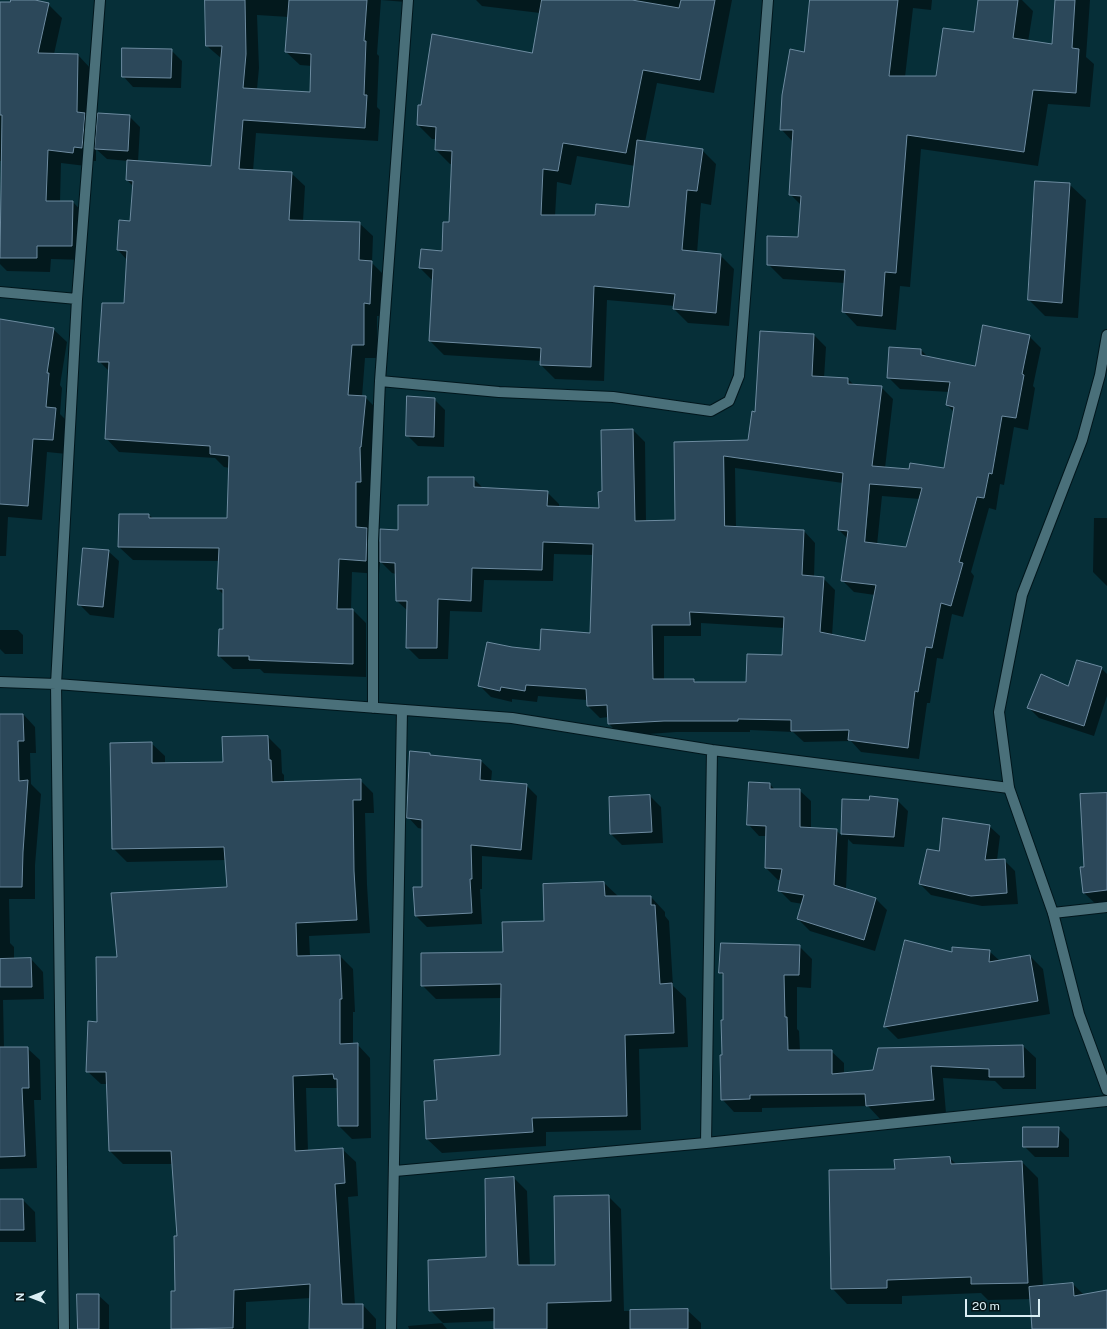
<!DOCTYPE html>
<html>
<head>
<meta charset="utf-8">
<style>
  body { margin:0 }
  #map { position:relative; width:1107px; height:1329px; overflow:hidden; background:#062f38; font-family:"Public Sans",sans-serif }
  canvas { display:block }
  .north { position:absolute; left:12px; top:1277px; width:40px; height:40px; -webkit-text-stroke:3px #051518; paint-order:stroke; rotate:270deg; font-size:11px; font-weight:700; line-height:16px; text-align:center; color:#daeef4 }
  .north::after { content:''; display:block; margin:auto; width:14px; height:18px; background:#daeef4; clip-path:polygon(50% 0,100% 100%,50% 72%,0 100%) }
  .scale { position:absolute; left:965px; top:1299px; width:75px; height:18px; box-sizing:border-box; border:2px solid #daeef4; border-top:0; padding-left:5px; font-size:12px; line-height:14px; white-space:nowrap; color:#daeef4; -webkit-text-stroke:3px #051518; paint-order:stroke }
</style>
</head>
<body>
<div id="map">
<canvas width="1107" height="1329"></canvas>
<div class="north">N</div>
<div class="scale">20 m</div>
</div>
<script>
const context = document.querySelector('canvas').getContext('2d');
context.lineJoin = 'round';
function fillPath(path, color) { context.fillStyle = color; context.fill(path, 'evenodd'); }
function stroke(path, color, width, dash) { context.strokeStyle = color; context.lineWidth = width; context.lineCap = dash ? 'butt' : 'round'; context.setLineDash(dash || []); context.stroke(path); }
const shadow = new Path2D(`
  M12,0H30L48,4L62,18L54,54L78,55L91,69V120L98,127L129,116L140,127L138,162L212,167L222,59L207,46L206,0H406V2L381,0L377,54L379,56L377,107L380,110L378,141L256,133L253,171L291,173L305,186L303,221L359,223L373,236L372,263L385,276L383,316H377V358H365L362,397H365L378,410L374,495H369V532L381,543L399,531L429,506L473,478L484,489L547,492L559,504V507L600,509L603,492L602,431L633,430L645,442L646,522L676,521L675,443L749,441L756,413L814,335L826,347L824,378L848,379L854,385L881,387L893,399L885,468L944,469L954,412L947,405L949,392L900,389L888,377L921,350L929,358L976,367L1029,336L1041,348L1033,386L1035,388L1028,430L1014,427L1004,485L1000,484L996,510L989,508L971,572L974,576L963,617L952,614L943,659L937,658L930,703H927L919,759L861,752L851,741L804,742L793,732L750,730V732H676L621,736L609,724V717L600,718L588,706L587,700L538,696L537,702L512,699V702L491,697L479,685L512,648L541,651L591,634L594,555L554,554L553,581L484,580L482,612L450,611L448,659H419L407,647L408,611L397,601L396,574L392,573L380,561L379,574L352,572L351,610H353L366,623V677L264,673L260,669H233L219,656L224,630V595L218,589L219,561L133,560L119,547L149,515L154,519H228L230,468L224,467L215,458L119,452L106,438L110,372L99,361L125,304L127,260L118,250L120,221L130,222L133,186L127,180L128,161L107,159L96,149V161H87L86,166L61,163L60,202H73L86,216V260L51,259L50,272L7,271L0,264L2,161H0V3H11ZM257,15L289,17L286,52L300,65L312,66L311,93L257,89L259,68ZM735,468L843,483L839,530L848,539L842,580L854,592L875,595L866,643L832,636L835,590L823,578L814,577L815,543L804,531L736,528ZM882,496L920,499L907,548L877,545ZM701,623L784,628L783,656L747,683H697L694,680H664V636H701Z
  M476,0H732L714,93L657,83L645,142L702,150L716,164L711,205L701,203L697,253L720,255L734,269L729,326L688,323L674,309L675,306L607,300L604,381L555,379L541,365V361L444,355L430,341L433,281L420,268L441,252L444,223H450L452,164H450L436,150V139H432L418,125L533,54L540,13L482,6ZM577,156L635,166L630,208L596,216H555L557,182L571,185Z
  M811,0H932L931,10L913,8L905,77H937L974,33L979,0H1022L1033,11L1028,42L1052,45L1056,0H1090L1086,57L1094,64L1090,107L1048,104L1038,166L921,149L910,287L900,286L896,330L857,326L843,311L845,283L783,279L768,264L799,239L801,205L790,194L793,142L781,129L805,53Z
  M171,50L182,61L181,88L133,87L123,76Z
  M1069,184L1086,200L1078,318L1045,316L1029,300Z
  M0,320L53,329L67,342L60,385L62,388L60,414L69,423L67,454L47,452L42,520L8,517L6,556H0Z
  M434,399L445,410L444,447L418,446L407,435Z
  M1094,518H1107V586L1093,572Z
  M108,551L119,561L114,618L90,615L79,604Z
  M0,630H18L23,635V654H5L0,649Z
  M1101,668L1107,674V696L1094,736L1039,718L1028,707L1069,688Z
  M0,714H23L35,727L36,753H30L31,784L41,794L35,865V899H9L10,943L14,947V960L31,959L43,972L44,999L3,1000L4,1048H27L40,1060L41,1100H34L37,1168L0,1169Z
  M268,737L281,750L282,773L284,775V783L360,780L373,793L374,813H365L367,885L370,933L309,936L310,956H340L353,969L355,1012H353V1044H357L370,1058L371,1138L352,1139L339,1126L338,1088H306L308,1151L342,1149L356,1162L358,1196L348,1197L355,1305H363L376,1319V1329H310L311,1298L246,1302V1329H172V1292H176L178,1237L173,1164H123L110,1151L108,1084H101L87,1071L118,958L228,888L226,860L127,862L113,848L151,743L165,756V764L224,763Z
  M430,754L432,756L481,761L492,771L491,782L526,785L537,796L532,860L482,856V889H480L482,924L427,927L416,916L414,888H423V829L418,828L408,817Z
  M770,784L775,790H799L811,801V829L836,830L842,836L843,800H897L908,811L904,847L853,844L848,839L846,890L876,899L887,910L875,951L810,931L798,919L803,904L791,902L779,890L781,880H778L766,868L767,836H759L748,824Z
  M1107,794V905L1098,906L1084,893L1085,868Z
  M650,796L661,807L663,843L622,845L611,834L610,798Z
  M989,826L1000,836L997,860H1004L1015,871L1018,904L982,906L931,895L920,884L939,853Z
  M604,883L619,897H651L665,912V916L669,921L673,986L686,998L688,1047L639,1049L641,1130L546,1132V1146L442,1153L427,1139L438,1101L501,1056L502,998L436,999L422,985L504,953L545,922Z
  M799,946L812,959L811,988L797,987V1029L799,1031L800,1051H831L844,1063V1074L874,1071L879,1049L1023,1046L1036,1058V1089H1003L995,1081L943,1078L946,1113L880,1119L868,1106L762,1108V1112H734L722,1099L724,976L720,973Z
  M989,951L1000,961L1030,956L1043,969L1050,1014L898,1039L885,1026Z
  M1058,1128L1069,1139V1157H1035L1024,1146Z
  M950,1158L957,1165L1022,1162L1038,1178L1043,1286L1073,1284L1084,1295L1107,1291V1329H1033L1031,1299L988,1300L981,1293L902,1296V1304H847L832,1288L896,1170Z
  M514,1178L527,1191L530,1266H556L608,1196L621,1209L624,1311L687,1310L701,1323V1329H495V1321L442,1323L447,1329H409L408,1326L443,1323L430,1310L487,1258Z
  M0,1200H23L35,1212L36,1242H0Z
  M98,1295L109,1305V1329H79Z`);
const building = new Path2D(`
  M11,0H35L49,3L38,53L78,54L77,112L85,113L82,148L74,147L73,153L48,150L46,201H73L72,246H37V258H0L2,115H0V2H10Z
  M205,0H245L246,54L243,88L310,92L311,54L285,52L289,0H367L364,41H366L364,95H367L365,128L243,120L239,169L292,172L289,220L360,222L359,260L372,261L370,304L364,303V345H352L348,395L366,396L361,447H360L361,482H356V527L367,528L366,561L339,559L337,609H353V664L249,660V656H218L219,629H223V589H217L219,548L118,547L119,514H149V518H227L229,456L210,454V446L105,439L109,362H98L102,303H124L127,251L117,250L119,220L130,221L133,181L126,180L127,160L211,166L222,46H206Z
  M542,0H632L679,8L681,0H715L700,80L643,70L626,153L563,143L558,171L543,169L541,215H595L596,204L629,207L637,140L703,149L697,191L687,190L682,250L721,254L716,313L673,309L675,294L594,286L591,367L540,365L541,348L429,341L433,269L419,268L421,249L442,251L443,222H449L452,151L435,150L436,127L417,125L418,105H421L432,34L532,53Z
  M810,0H898L889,76H936L943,28L974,32L978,0H1018L1013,38L1052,44L1055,0H1075L1072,48L1079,49L1076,93L1033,90L1024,152L907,135L896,273L885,272L882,316L842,312L845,270L767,265V236L798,237L801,196L789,195L793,130H780L782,95L790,49L804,52Z
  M122,48L172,49L171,78L122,77Z
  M98,113L130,115L128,151L95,149Z
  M1035,181L1070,183L1062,303L1028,300Z
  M0,319L54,328L47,373H49L46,407L56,408L53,440L33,439L28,506L0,504Z
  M983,325L1030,335L1022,374L1024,375L1016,418L1002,416L992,474L989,473L984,498L977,497L959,562L963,563L951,606L941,603L932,648L926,647L918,692L915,691L908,748L848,740L849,730L791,731V720L738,719V721H664L608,724L607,705L587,706L586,689L526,685L525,691L501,687L500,691L478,686L487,642L512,647L540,650L541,629L590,633L593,544L543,542L542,570L472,568L471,601L438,599L437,648H406L407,601H396L395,563L380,562V529L398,530V505H428V477H474V487L548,491L547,506L599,508L598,492L602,491L601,430L633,429L635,521L675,520L674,442L748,440L752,411L755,412L760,331L814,334L812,376L848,378V384L882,386L872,466L909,469L910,463L944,468L954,407L946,405L950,382L887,378L889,347L921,349V355L975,366ZM724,456L843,473L838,530L848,531L841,581L876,585L865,641L820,632L824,577L802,575L804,530L725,526ZM870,484L922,488L906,547L865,542ZM690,612L784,617L782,655L747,654L746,682H694V679H653L652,625H690Z
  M407,396L435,398L434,437L406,436Z
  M83,548L109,550L103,607L78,605Z
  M1077,660L1102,667L1084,726L1027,708L1041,674L1068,686Z
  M0,714H23L24,741H18L19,781L28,780L23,852L22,887H0Z
  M268,736L269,760H271L272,782L361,779V800H353L354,871L357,920L296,923L297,956L340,955L342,999H340V1044L358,1043V1126H338L337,1079H334L333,1074L293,1076L295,1151L343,1148L345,1183L335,1184L342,1304H363V1329H309L310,1284L234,1290L233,1328L171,1329V1291H175L174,1236H177L171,1151H109L106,1072H86L88,1021L97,1022L96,957H117L111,893L227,887L224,847L112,849L110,743L152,742V763L223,762L222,737Z
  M410,751L430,753V755L481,760L480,780L527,784L521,850L471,845L472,879H470L472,913L415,916L413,887H422V820L407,818Z
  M749,782L770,783V789H800V827L837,829L834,885L876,898L864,940L797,919L804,895L778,891L782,869L765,868L766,826L747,825Z
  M1107,793V890L1083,893L1080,867H1084L1080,794Z
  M650,795L652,832L610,834L609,797Z
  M870,796L898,799L894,837L841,834L842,799L869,800Z
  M943,818L990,825L985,860L1005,859L1007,893L971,896L919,884L927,849L939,851Z
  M604,882L605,896H651V905H655L660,984L672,983L674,1033L625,1035L627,1116L532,1118L533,1132L426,1139L424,1101L437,1100L434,1060L500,1055L501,984L421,986V953L503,952L502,922L544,921L543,884Z
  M905,940L952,952V947L990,950L989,962L1030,955L1038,1001L884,1027Z
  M721,943L800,945L799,975H784L785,1017H787L788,1050H832V1074L873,1070L878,1048L1023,1045L1024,1077H989V1069L931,1066L934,1100L866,1106L865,1094L750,1095V1099L721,1100L720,1055H722L721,1020H723V973H719Z
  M31,958L32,987H0V959Z
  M0,1047H28L29,1088H22L25,1156L0,1157Z
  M1023,1127H1059L1058,1147H1023Z
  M950,1157L951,1164L1022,1161L1028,1283L971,1284V1277L887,1280V1288L831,1289L829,1170L895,1169L894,1160Z
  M514,1177L518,1265H555L554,1196L609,1195L611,1301L547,1303V1329H494V1308L429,1311L428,1260L486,1257L485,1179Z
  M0,1199H23L24,1230H0Z
  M1073,1283L1074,1296L1107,1290V1329H1032L1029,1287Z
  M77,1294H99V1329H78Z
  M688,1309V1329H630V1310Z`);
const minor = new Path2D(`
  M0,292L77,299
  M380,381L499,392L613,397L711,411L729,401L739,376L768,0
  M0,682L56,684L512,718L712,750L1009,788
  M373,708V541L380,381L408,0
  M1053,913L1107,907
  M706,1143L712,750
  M395,1171L706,1143L1107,1101
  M64,1329L56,684L77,299L100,0
  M391,1329L402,710`);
const tertiary = new Path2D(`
  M1107,335L1100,375L1082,440L1022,595L999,712L1009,788L1053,913L1079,1014L1107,1090`);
fillPath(shadow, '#0007');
fillPath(building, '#2c485a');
stroke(building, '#6d8ba0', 1);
stroke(minor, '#00161c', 12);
stroke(tertiary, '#00161c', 12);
stroke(minor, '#4a707a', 10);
stroke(tertiary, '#4a707a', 10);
</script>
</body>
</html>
